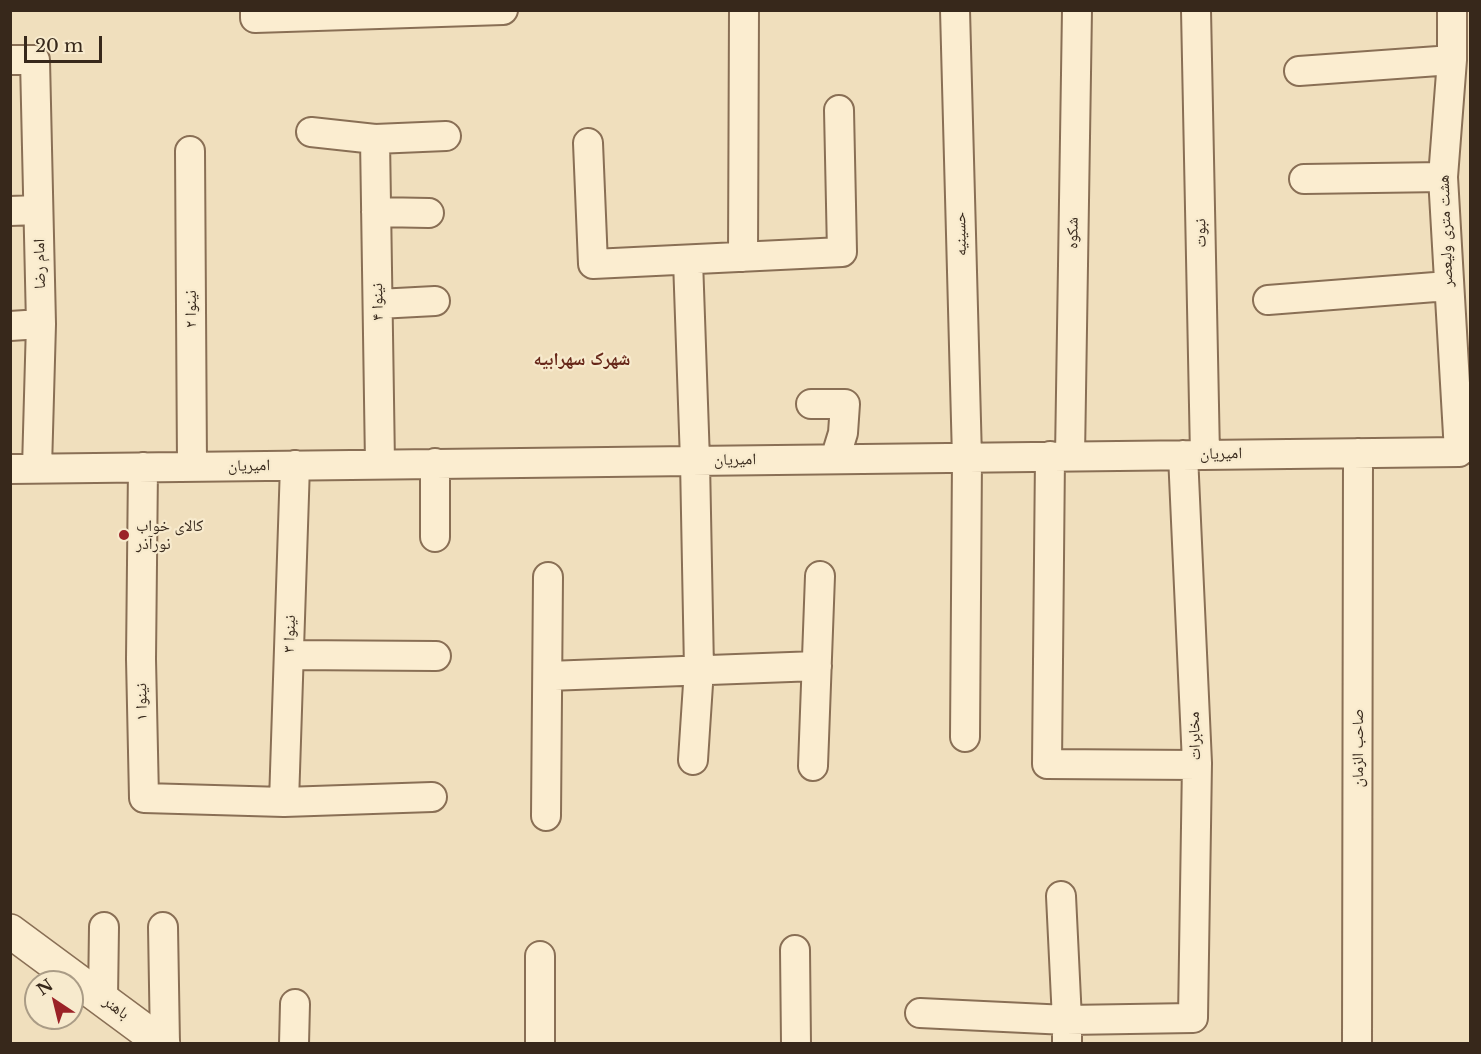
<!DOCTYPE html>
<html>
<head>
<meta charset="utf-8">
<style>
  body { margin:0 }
  #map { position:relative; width:1481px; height:1054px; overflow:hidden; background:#f0dfbd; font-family:"Libre Baskerville",serif }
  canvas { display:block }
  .frame { position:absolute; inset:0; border:12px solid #37281b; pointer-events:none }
  .north { position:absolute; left:24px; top:970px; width:60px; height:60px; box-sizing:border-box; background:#f7eacd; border:2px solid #aa9c86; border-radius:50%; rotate:325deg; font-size:16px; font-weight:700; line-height:24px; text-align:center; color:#37281b }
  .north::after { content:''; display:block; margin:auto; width:21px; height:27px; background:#9b2227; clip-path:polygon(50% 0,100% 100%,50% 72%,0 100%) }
  .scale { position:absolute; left:24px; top:36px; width:78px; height:27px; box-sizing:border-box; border:3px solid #37281b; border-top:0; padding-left:8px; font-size:18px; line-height:21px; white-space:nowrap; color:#37281b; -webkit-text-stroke:4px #f7eacd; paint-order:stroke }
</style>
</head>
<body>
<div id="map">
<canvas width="1481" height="1054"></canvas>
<div class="frame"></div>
<div class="north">N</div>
<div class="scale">20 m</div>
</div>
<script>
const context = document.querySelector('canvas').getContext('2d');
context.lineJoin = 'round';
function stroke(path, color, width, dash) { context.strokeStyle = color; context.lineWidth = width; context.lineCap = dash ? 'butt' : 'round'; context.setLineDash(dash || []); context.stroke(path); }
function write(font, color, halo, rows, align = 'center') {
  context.font = font + ' "Libre Baskerville","Noto Naskh Arabic",serif'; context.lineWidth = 4.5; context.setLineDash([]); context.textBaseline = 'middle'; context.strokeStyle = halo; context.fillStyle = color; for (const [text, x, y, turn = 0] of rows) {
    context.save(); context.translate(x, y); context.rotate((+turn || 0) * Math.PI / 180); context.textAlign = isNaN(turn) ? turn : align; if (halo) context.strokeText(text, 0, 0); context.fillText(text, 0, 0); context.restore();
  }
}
const minor = new Path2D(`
  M255,10V18L503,10
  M955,10L967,458L965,737
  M1196,10L1205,455
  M10,60H35L41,324L37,468
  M1299,71L1452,60
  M311,132L375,139L446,136
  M375,139L380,464
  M588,143L593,264L842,252L839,110
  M190,151L192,466
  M1304,179L1443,177
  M10,211L38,210
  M376,212L429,213
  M743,257L744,10
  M688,260L695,461L699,669L693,760
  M1268,300L1448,286
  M378,304L435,301
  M10,326L41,324
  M811,404H845L843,433L835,459
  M1050,456L1047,764L1197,765
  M1070,456L1077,10
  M435,463V537
  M143,467L141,659L144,798L284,802L432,797
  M10,469L1459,452L1443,177L1452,60V10
  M289,655L436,656
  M548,676L817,666
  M813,766L820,576
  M284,802L295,465
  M546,816L548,577
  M1061,896L1067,1020V1044
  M163,927L165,1044
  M795,950L796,1044
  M540,956V1044
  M103,998L104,927
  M920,1013L1067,1020L1193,1018L1197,763L1183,455
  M294,1044L295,1004
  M1357,1044L1358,453`);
const tertiary = new Path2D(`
  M10,931L163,1044`);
const markers = [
  [124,535,6,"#9b2227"]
];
const streetNames = [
  ["هشت متری ولیعصر",1446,231,-92],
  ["شکوه",1073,233,-89],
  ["نبوت",1201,233,-91],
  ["حسینیه",961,234,-91],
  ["امام رضا",40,264,-91],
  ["نینوا ۴",378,302,-91],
  ["نینوا ۲",191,309,-90],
  ["امیریان",1221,454,-1],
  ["امیریان",735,460,-1],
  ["امیریان",249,466,-1],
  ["نینوا ۳",290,634,-88],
  ["نینوا ۱",142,702,-91],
  ["مخابرات",1195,736,-92],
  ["صاحب الزمان",1358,748,-90],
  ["باهنر",116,1008,37]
];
const poiNames = [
  ["کالای خواب",136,526],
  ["نورآذر",136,544]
];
const neighbourhoodNames = [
  ["شهرک سهرابیه",582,360]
];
stroke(minor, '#896f55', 32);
stroke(tertiary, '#896f55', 36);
stroke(minor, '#fbedd0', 28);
stroke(tertiary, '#fbedd0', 33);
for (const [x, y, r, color] of markers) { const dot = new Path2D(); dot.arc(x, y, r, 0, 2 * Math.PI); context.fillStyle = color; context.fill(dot); stroke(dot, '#f7eacd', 2); }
write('16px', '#37281b', '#f7eacd', streetNames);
write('16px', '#37281b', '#f7eacd', poiNames, 'left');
write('bold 18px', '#662618', '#f7eacd', neighbourhoodNames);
</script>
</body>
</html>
